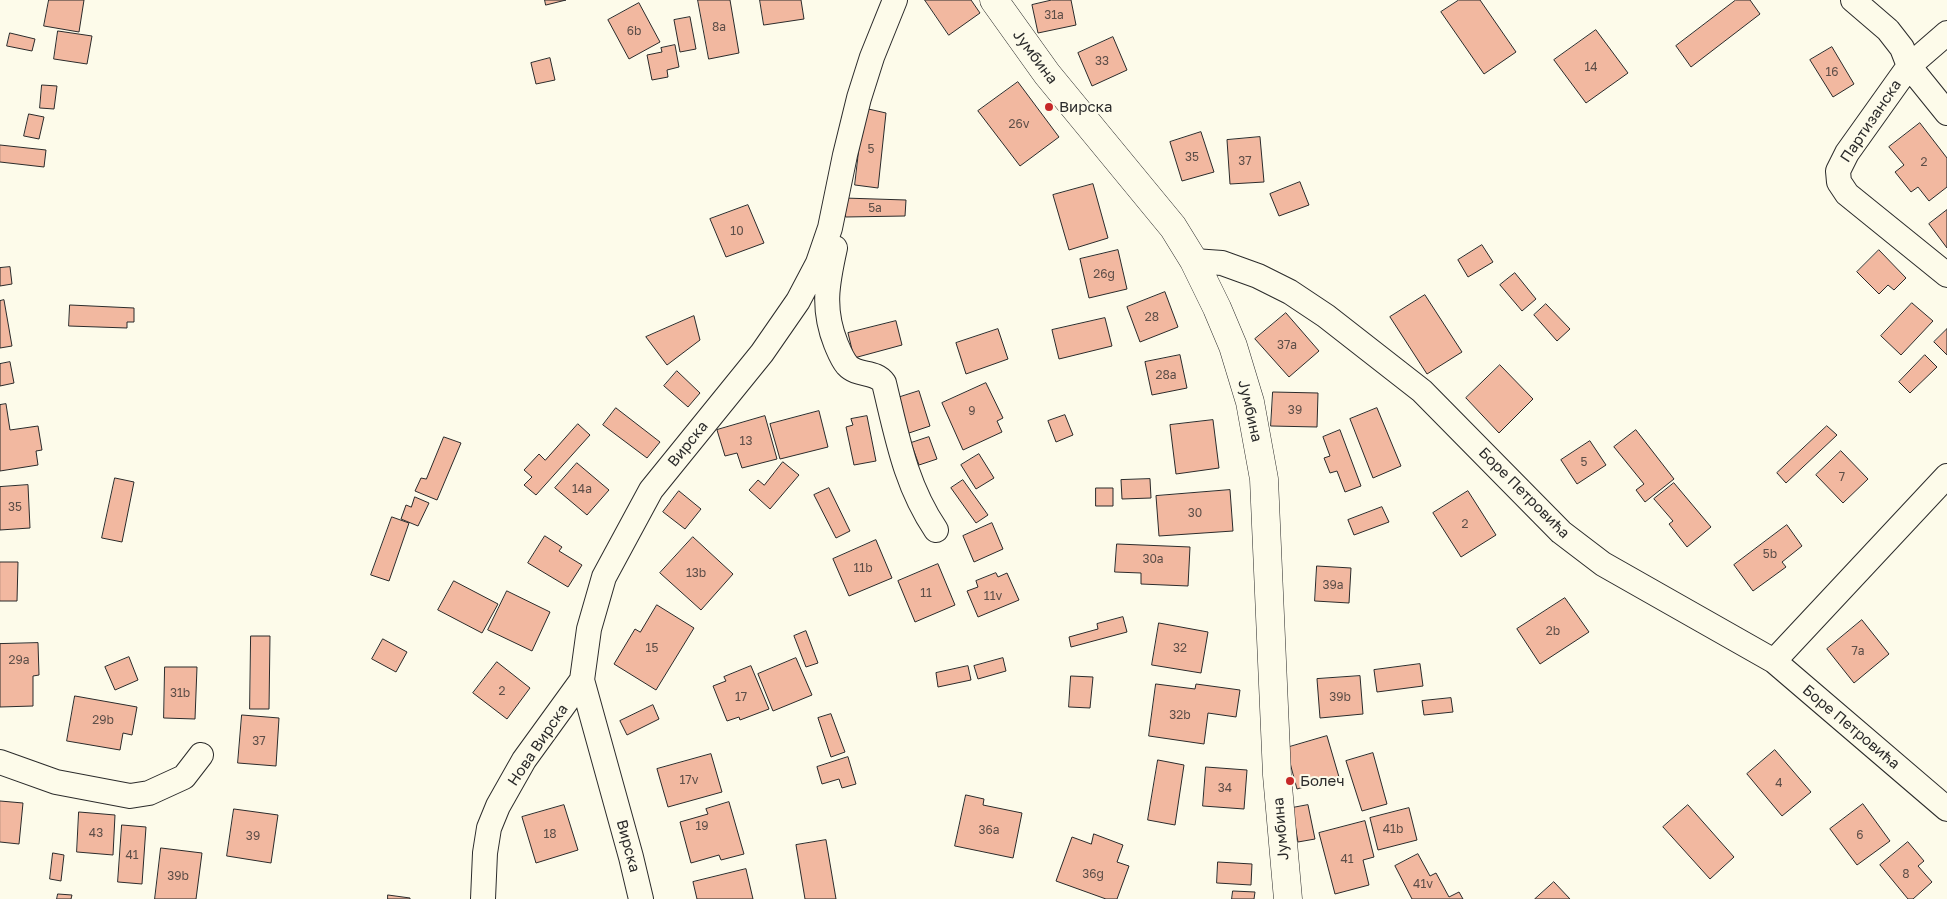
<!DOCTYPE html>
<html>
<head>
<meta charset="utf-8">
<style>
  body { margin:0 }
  canvas { display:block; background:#fdfbea }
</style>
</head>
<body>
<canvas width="1947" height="899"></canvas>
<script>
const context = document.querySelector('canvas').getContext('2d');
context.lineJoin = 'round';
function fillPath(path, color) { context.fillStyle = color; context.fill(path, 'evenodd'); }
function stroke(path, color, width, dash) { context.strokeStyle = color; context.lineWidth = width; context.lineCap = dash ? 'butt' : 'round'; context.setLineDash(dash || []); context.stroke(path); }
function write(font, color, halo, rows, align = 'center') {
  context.font = font + ' "Golos Text",sans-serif'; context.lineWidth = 4; context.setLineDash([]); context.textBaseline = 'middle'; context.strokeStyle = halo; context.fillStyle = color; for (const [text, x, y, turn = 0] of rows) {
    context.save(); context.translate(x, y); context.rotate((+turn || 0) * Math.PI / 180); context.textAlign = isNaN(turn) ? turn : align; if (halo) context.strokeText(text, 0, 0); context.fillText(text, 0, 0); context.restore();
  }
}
const building = new Path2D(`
  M49,0H84L79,32L44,26Z
  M545,0H566L546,5Z
  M698,0H730L739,53L709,59Z
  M760,0H801L804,19L764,25Z
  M925,0H971L980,13L949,35Z
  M1052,0H1071L1076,25L1038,33L1032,5Z
  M1459,0H1480L1516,52L1484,74L1441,12Z
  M1736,0H1750L1760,14L1691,67L1676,46Z
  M639,3L660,42L629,59L608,20Z
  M690,17L696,49L680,52L674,20Z
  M1596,30L1628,73L1586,103L1554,60Z
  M58,31L92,36L87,64L54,59Z
  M10,33L35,39L32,51L7,46Z
  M1113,37L1127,70L1092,86L1078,53Z
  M675,45L679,67L667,70L668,77L652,80L647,55L662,52L661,48Z
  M1832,47L1854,84L1833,97L1810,60Z
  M550,58L555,80L536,84L531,63Z
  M1018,82L1059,137L1020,166L978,111Z
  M42,85L57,86L54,109L40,108Z
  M864,108L886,113L878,188L855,185Z
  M29,114L44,117L39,139L24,136Z
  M1920,123L1947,158V187L1929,201L1918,187L1911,192L1895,172L1904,165L1889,147Z
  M1201,132L1214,172L1182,181L1170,142Z
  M1260,137L1264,182L1230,184L1227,140Z
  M0,145L46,150L44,167L0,162Z
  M1300,182L1309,205L1279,216L1270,194Z
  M1093,184L1108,238L1069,250L1053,195Z
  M844,198L906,200L905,216L846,217Z
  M748,205L764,243L726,257L710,219Z
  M1947,210V248L1929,224Z
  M1482,245L1493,262L1468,277L1458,260Z
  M1118,250L1127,289L1089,298L1080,259Z
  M1879,250L1906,278L1894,290L1888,285L1879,294L1857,272Z
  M10,267L12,284L0,286V268Z
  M1515,273L1536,299L1522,311L1500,285Z
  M1165,292L1178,327L1140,342L1127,307Z
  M1425,295L1462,352L1427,374L1390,317Z
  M4,300L12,346L0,348V301Z
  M1912,303L1933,321L1901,355L1881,336Z
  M1546,304L1570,329L1557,341L1534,315Z
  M70,305L134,308V322H127V328L69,326Z
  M1286,313L1319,351L1289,377L1255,339Z
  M694,316L700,340L667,365L646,337Z
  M1105,318L1112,346L1059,359L1052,330Z
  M896,321L902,345L854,358L848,333Z
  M998,329L1008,359L966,374L956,343Z
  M1947,329V355L1934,342Z
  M1180,355L1187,388L1152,395L1145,362Z
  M1925,355L1937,367L1910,393L1899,382Z
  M10,362L14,383L0,386V364Z
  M1500,365L1533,399L1499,433L1466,398Z
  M677,371L700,393L688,407L664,386Z
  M986,383L1003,418L997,421L1002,432L963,450L942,403Z
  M919,391L930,426L906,434L894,399Z
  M1273,392L1318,393L1317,427L1271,426Z
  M6,404L10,430L38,426L42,450L36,451L38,465L0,471V405Z
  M616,408L660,442L647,458L603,425Z
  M1377,408L1401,466L1373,478L1350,419Z
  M819,411L828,447L780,459L770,424Z
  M1065,415L1073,435L1056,442L1048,421Z
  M765,416L777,459L742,468L737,453L725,456L717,430Z
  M867,416L876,461L854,465L846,427L853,425L851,419Z
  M1213,420L1219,468L1176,474L1170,425Z
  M578,424L590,435L536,495L524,485L532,477L524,470L539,454L545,460Z
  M1827,426L1837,435L1786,483L1777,473Z
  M1340,430L1361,486L1345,492L1337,471L1330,473L1324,458L1330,456L1323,437Z
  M1636,430L1674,479L1645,502L1636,490L1644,484L1614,447Z
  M444,437L461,443L437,500L415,491L421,478L426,479Z
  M929,437L937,459L919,465L911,443Z
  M1590,441L1606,465L1577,484L1561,460Z
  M1841,451L1868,479L1843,503L1816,475Z
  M979,454L994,478L976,489L961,465Z
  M783,462L799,475L770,509L749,490L758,480L764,485Z
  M577,463L609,490L587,515L555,488Z
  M115,478L134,482L122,542L102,538Z
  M1150,479L1151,498L1122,499L1121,480Z
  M963,480L988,515L976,523L951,488Z
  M1674,483L1711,527L1687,547L1669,524L1673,521L1654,499Z
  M28,485L30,528L0,530V487Z
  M829,488L850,531L836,538L814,495Z
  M1096,488H1113V506H1096Z
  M1230,490L1233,531L1159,536L1156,496Z
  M679,491L701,509L685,529L663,512Z
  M1468,491L1496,535L1461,557L1433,513Z
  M415,497L429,503L418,526L401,519L406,505L411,507Z
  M1382,507L1389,522L1354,535L1348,520Z
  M392,517L409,523L389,581L371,575Z
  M992,523L1003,549L974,562L963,536Z
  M1787,525L1802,546L1782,562L1786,567L1753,591L1734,565Z
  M545,536L562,547L559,551L582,565L568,587L528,563Z
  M693,537L733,574L701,610L660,573Z
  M876,540L892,578L849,596L833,559Z
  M1117,544L1190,547L1188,586L1141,584V573L1115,572Z
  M0,562H18L17,601H0Z
  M938,564L955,605L915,622L898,581Z
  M1317,566L1351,568L1349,603L1315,601Z
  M996,573L998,577L1007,573L1019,600L978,617L967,591L978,587L976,581Z
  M454,581L498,604L482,633L438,610Z
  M507,591L550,612L532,651L488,630Z
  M1565,598L1589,632L1540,664L1517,629Z
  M657,605L694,628L656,690L614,664L635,629L640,632Z
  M1123,617L1127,632L1071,647L1069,637L1098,629L1097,624Z
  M1862,620L1889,654L1854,683L1827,649Z
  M1159,623L1208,632L1201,673L1152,665Z
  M806,631L818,663L806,667L794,636Z
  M251,636H270L269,709H250Z
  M383,639L407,652L396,672L372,659Z
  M38,643L39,675L33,676V706L0,707V644Z
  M129,657L138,680L115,690L105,667Z
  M796,658L812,695L773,711L758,674Z
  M1003,658L1006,671L978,679L974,666Z
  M497,662L530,688L507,719L473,693Z
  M1420,664L1423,686L1377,692L1374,670Z
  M751,666L769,709L740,720L739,717L727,721L713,686L726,681L724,677Z
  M968,666L971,680L938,687L936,673Z
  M165,667H197L195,719L164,718Z
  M1071,676L1093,677L1090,708L1069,707Z
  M1360,676L1363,714L1320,718L1317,679Z
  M1156,684L1195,689L1196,684L1240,690L1236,717L1208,713L1204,744L1149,736Z
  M75,696L137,707L132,735L123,733L120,750L67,741Z
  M1451,698L1453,712L1424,715L1422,701Z
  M653,705L659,719L627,735L620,721Z
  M831,714L845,752L831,757L818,718Z
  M242,715L279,718L276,766L238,763Z
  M1327,736L1339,777L1297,789L1286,748Z
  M1775,750L1811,792L1782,816L1747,774Z
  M1373,753L1387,804L1362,811L1346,761Z
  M711,754L722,792L668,807L657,769Z
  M848,757L856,784L842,788L839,779L822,784L817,767Z
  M1158,760L1184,765L1175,825L1148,820Z
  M1206,767L1247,770L1244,809L1203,806Z
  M966,795L984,799L983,805L1022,813L1013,858L955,846Z
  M0,801L23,803L19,844L0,842Z
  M729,802L744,854L721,860L719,855L691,863L680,822L708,814L706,809Z
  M1863,804L1890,841L1857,865L1830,829Z
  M564,805L578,850L536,863L522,817Z
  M1308,805L1315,839L1298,842L1292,808Z
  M1688,805L1734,857L1710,879L1663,827Z
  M1409,808L1417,840L1378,850L1370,818Z
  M234,809L278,815L271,863L227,856Z
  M79,812L115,815L113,855L77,852Z
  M1365,821L1374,857L1363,860L1369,885L1335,894L1319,833Z
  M122,825L146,827L142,884L118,882Z
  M1094,834L1123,845L1117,862L1129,866L1117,899H1106L1056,881L1072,837L1091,844Z
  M826,840L836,899H805L796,845Z
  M1908,842L1924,861L1918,866L1932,882L1913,899H1908L1880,865Z
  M161,848L202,853L196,899H155Z
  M53,853L64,855L61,881L50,879Z
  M1418,854L1430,876L1436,873L1449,897L1459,892L1463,899H1412L1395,866Z
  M1218,862L1252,864L1251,885L1217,883Z
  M746,869L753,899H697L693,882Z
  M1554,882L1570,899H1535Z
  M1233,891L1255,892L1254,899H1232Z
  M58,894L72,895L71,899H57Z
  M388,895L410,898V899H388Z`);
const minor = new Path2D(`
  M1853,0L1888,30L1902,48L1909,66L1947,113
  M1947,33L1909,66L1847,153L1838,171L1839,182L1847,194L1947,275
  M835,248C827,284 822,309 836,344C839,351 842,359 847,365C858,377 875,370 884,383C897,436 905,484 936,530
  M1194,261L1222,263L1258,276L1290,292L1326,316L1422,391L1561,532L1603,564L1774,661L1947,809
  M1774,661L1947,476
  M0,762L56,782L130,796L149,793L184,777L201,755
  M483,899L485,853L489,828L498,806L524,760L582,680
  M641,899L631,857L582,680L589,629L604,577L651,490L762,353L798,301L818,263L830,228L845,155L859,98L872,57L895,0`);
const tertiary = new Path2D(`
  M994,0L1047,74L1173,227L1194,261L1217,308L1233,346L1250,402L1264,479L1277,775L1288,899`);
const markers = [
  [1049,107,5,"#c62828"],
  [1290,781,5,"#c62828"]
];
const numberNames = [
  ["31a",1054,15],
  ["8a",719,27],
  ["6b",634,31],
  ["33",1102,61],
  ["14",1591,67],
  ["16",1832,72],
  ["26v",1019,124],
  ["5",871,149],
  ["35",1192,157],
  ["37",1245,161],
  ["2",1924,162],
  ["5a",875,208],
  ["10",737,231],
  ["26g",1104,274],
  ["28",1152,317],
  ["37a",1287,345],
  ["28a",1166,375],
  ["39",1295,410],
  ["9",972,411],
  ["13",746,441],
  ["5",1584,462],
  ["7",1842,477],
  ["14a",582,489],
  ["35",15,507],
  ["30",1195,513],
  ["2",1465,524],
  ["5b",1770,554],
  ["30a",1153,559],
  ["11b",863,568],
  ["13b",696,573],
  ["39a",1333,585],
  ["11",926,593],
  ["11v",993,596],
  ["2b",1553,631],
  ["15",652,648],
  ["32",1180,648],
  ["7a",1858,651],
  ["29a",19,660],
  ["2",502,691],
  ["31b",180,693],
  ["17",741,697],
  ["39b",1340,697],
  ["32b",1180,715],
  ["29b",103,720],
  ["37",259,741],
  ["17v",689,780],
  ["4",1779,783],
  ["34",1225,788],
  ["19",702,826],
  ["41b",1393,829],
  ["36a",989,830],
  ["43",96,833],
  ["18",550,834],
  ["6",1860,835],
  ["39",253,836],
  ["41",132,855],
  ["41",1347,859],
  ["36g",1093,874],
  ["8",1906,874],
  ["39b",178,876],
  ["41v",1423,884]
];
const streetNames = [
  ["Јумбина",1035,57,53],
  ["Партизанска",1871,121,-56],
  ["Јумбина",1250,411,77],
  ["Вирска",688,444,-51],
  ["Боре Петровића",1524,493,45],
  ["Боре Петровића",1851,727,40],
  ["Нова Вирска",538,745,-56],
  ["Јумбина",1281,829,-95],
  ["Вирска",628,846,75]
];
const poiNames = [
  ["Вирска",1059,107],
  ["Болеч",1300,781]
];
fillPath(building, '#f2b8a0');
stroke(building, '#2b2b2b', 1);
stroke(minor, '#2b2b2b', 26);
stroke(tertiary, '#2b2b2b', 29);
stroke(minor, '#fdfbea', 24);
stroke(tertiary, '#fdfbea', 28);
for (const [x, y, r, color] of markers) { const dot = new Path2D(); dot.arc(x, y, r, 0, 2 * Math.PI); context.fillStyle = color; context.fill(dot); stroke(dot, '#fdfbea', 2); }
write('12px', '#5d4e48', null, numberNames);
write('15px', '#2b2b2b', '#fdfbea', streetNames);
write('15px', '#2b2b2b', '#fdfbea', poiNames, 'left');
</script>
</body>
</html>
